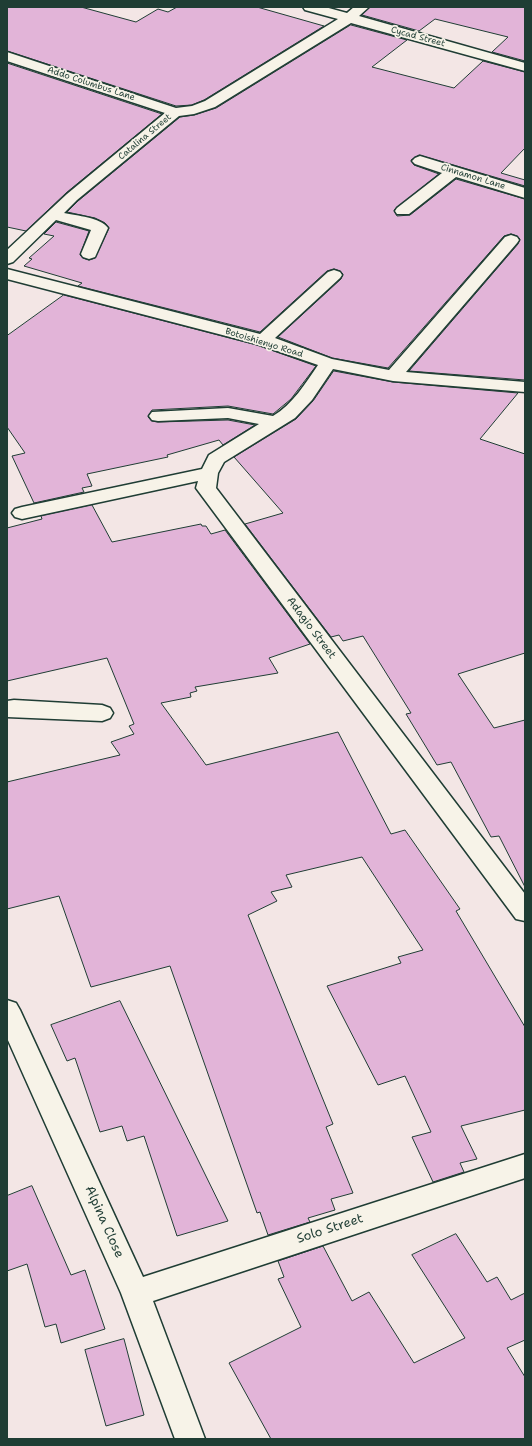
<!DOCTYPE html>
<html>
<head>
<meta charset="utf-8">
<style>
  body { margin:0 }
  #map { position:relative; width:532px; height:1446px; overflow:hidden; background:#f3e6e5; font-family:"Shantell Sans",sans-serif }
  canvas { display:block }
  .frame { position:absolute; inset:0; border:8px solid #1f3d34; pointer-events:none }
</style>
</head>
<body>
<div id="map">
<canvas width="532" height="1446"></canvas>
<div class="frame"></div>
</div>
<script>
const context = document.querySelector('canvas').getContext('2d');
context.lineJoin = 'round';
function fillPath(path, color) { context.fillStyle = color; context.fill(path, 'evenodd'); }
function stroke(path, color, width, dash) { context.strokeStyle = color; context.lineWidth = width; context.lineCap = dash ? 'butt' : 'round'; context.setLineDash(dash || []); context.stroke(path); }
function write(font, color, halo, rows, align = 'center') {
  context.font = font + ' "Shantell Sans",sans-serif'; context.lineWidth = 3.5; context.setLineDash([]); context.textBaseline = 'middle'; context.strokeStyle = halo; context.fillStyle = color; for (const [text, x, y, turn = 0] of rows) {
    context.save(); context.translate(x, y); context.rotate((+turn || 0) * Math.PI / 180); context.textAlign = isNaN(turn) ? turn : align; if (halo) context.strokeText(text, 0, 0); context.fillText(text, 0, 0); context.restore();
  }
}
const building = new Path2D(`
  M7,7H81L136,22L158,9L168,12L177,7H257L324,26L204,100L192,105L176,106L7,51Z
  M370,7H525V61L492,52L508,37L435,19L419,31L362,15Z
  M351,25L407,40L372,67L454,88L483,61L525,72V148L501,173L525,180V186L419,155L411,160L414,165L439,174L394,210L397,216L410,215L456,179L525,199V380L409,371L518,244L520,239L517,236L511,234L504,236L388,368L332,358L278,337L341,279L343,274L340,271L334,269L327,271L260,332L78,286L82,283L24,266L32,259L29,258L54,236L44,234L56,222L89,231L80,255L83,258L89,260L95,258L109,228L105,223L95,218L67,212L78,201L180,117L194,115L216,108Z
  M7,63L162,114L66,193L26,231L7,227Z
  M64,295L257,345L316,366L291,399L273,414L228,406L152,410L148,417L152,421L158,422L228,420L255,425L223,445L219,440L167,455L168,457L87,474L92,486L82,488L84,492L34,503L12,456L25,453L7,427V336Z
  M334,371L393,382L518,393L480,439L525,454V653L458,674L494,728L525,720V887L499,836L491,837L451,762L437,765L406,714L411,713L363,636L343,641L339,635L331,637L245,524L283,513L234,457L296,419L313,401Z
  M92,505L112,542L201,524L202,526H206L211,534L225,530L310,644L269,658L278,673L195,687L197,691L190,693L191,697L161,703L206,765L338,732L391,834L405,830L460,909L456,911L525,1027V1110L461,1126L477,1159L460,1163L464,1172L433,1182L412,1137L431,1132L405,1076L378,1085L327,986L401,963L398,957L423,950L362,857L286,875L292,887L271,892L277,901L248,915L333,1124L326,1127L353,1193L331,1199L335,1210L308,1218L310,1222L268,1235L260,1212L257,1213L170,966L91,987L59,896L7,909V782L120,755L111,742L134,734L129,726L134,724L107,658L7,681V528L42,519L41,516Z
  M120,1001L228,1221L177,1236L144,1136L127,1141L122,1126L100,1132L75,1058L67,1061L51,1025Z
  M32,1186L71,1275L85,1270L105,1329L61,1343L56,1324L45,1327L27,1264L7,1271V1196Z
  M456,1234L487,1282L497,1277L511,1300L525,1293V1340L507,1348L525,1377V1439H271L229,1363L301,1327L278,1279L284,1277L278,1261L323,1246L352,1301L369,1292L414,1363L465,1338L412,1255Z
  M124,1339L144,1415L106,1426L85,1350Z`);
const minor = new Path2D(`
  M303,7H325L347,13L354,7H369L359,16L525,63V71L351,23L215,107L194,114L179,116L77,200L64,213C77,216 100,217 108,228L95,257L89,259L83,257L81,254L91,230L56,220L13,262L7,264V250L67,194L165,113L7,61V52L176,108L192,106L205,101L338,19L305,10Z
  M420,156L525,188V198L456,177L409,214H397L395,211L397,208L442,173L415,164L412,161L415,158Z
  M511,235L517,237L519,240L517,243L406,372L525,382V392L393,381L333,369L312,400L295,418L224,462L218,473L216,488L525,894V921L516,919L199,492L196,488L198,481L22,519L15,517L12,513L15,509L22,507L202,469L209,455L259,424L228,418L158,421L152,420L149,416L152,412L228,408L273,416C293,404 305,384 318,365L257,344L7,279V269L260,334L328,272L334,270L340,272L342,275L340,278L275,338L332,359L389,370L505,237Z
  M14,700L102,705L110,708L113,713L110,718L102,721L7,717V701Z
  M7,1000L16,1003L20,1010L143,1277L525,1154V1178L153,1301L205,1439H175L121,1293L7,1038Z`);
const farStreetnames = [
  ["Cycad Street",418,37,15],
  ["Addo Columbus Lane",91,84,18],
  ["Catalina Street",145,137,-40],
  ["Cinnamon Lane",473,177,17],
  ["Botoishienyo Road",264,343,17]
];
const streetNames = [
  ["Adagio Street",311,628,53]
];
const nearStreetnames = [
  ["Alpina Close",104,1222,66],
  ["Solo Street",330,1229,-18]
];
fillPath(building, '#e2b4d8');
stroke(building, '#1f3d34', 1);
stroke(minor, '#1f3d34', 3);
fillPath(minor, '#f7f3e8');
write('9px', '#1f3d34', '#f7f3e8', farStreetnames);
write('11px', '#1f3d34', '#f7f3e8', streetNames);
write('13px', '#1f3d34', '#f7f3e8', nearStreetnames);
</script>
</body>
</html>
